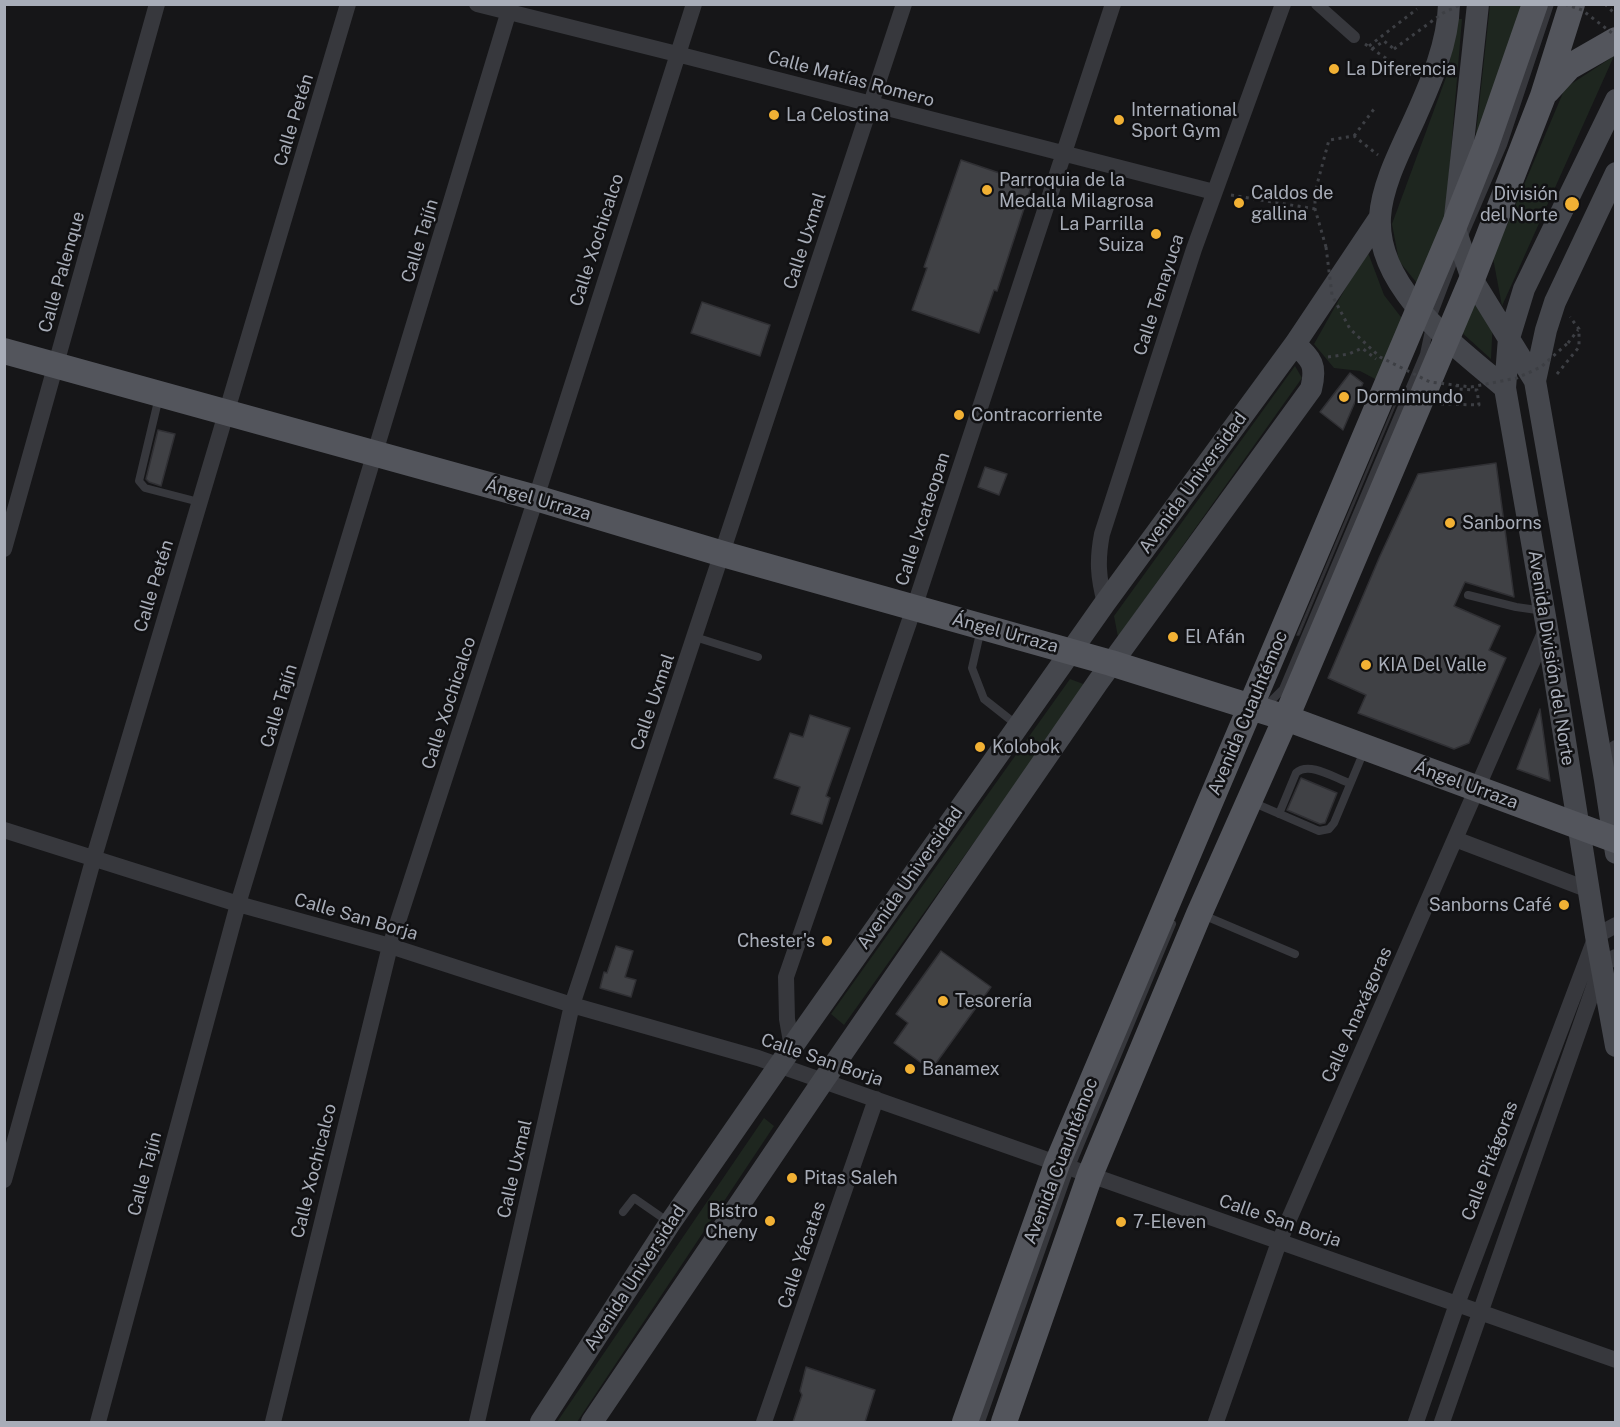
<!DOCTYPE html>
<html>
<head>
<meta charset="utf-8">
<style>
  body { margin:0 }
  #map { position:relative; width:1620px; height:1427px; overflow:hidden; background:#161618; font-family:"Public Sans",sans-serif }
  canvas { display:block }
  .frame { position:absolute; inset:0; border:6px solid #a8adb8; pointer-events:none }
</style>
</head>
<body>
<div id="map">
<canvas width="1620" height="1427"></canvas>
<div class="frame"></div>
</div>
<script>
const context = document.querySelector('canvas').getContext('2d');
context.lineJoin = 'round';
function fillPath(path, color) { context.fillStyle = color; context.fill(path, 'evenodd'); }
function stroke(path, color, width, dash) { context.strokeStyle = color; context.lineWidth = width; context.lineCap = dash ? 'butt' : 'round'; context.setLineDash(dash || []); context.stroke(path); }
function write(font, color, halo, rows, align = 'center') {
  context.font = font + ' "Public Sans",sans-serif'; context.lineWidth = 5; context.setLineDash([]); context.textBaseline = 'middle'; context.strokeStyle = halo; context.fillStyle = color; for (const [text, x, y, turn = 0] of rows) {
    context.save(); context.translate(x, y); context.rotate((+turn || 0) * Math.PI / 180); context.textAlign = isNaN(turn) ? turn : align; if (halo) context.strokeText(text, 0, 0); context.fillText(text, 0, 0); context.restore();
  }
}
const green = new Path2D(`
  M1490,5L1529,6L1473,161Z
  M1457,19H1462L1444,234L1420,287L1399,261L1392,224L1448,72Z
  M1614,56L1502,306L1493,258L1565,88Z
  M1367,250L1384,295L1404,321L1377,380L1360,371L1334,368L1314,344Z
  M1474,303L1493,319L1491,359L1460,331Z
  M1295,366L1302,378L1118,637L1114,616Z
  M1070,679L1086,685L844,1025L831,1014Z
  M764,1118L774,1126L577,1422H557Z`);
const building = new Path2D(`
  M961,160L1032,184L997,291L994,290L979,333L912,310L927,268L924,267Z
  M702,302L770,325L760,356L691,333Z
  M1350,373L1363,383L1343,430L1320,412Z
  M1396,401H1397L1299,635H1297Z
  M158,430L175,434L161,486L149,482L146,479Z
  M1496,463L1514,597L1465,582L1454,606L1500,626L1489,650L1506,658L1469,743L1454,749L1358,713L1366,695L1328,678L1380,556L1418,474Z
  M985,467L1007,474L999,495L978,487Z
  M1540,709L1550,781L1517,769Z
  M810,715L850,728L826,796L830,798L822,824L791,814L800,787L774,778L790,733L803,737Z
  M1301,778L1337,793L1325,823L1320,824L1287,810Z
  M616,946L633,951L625,977L636,980L631,997L600,988L604,972L607,973Z
  M941,951L991,987L931,1070L894,1043L908,1023L896,1014Z
  M806,1367L875,1390L865,1422H793L802,1395L800,1391Z`);
const path = new Path2D(`
  M1605,4L1616,15
  M1365,44L1412,76
  M1369,46L1417,9
  M1372,49L1384,41L1394,49
  M1354,136L1374,109
  M1231,195L1315,209
  M1326,247L1315,209V192L1329,140L1354,136L1378,155
  M1568,343L1578,330
  M1328,357L1349,354L1362,348L1376,359
  M1557,374L1579,347V329L1570,317
  M1444,396H1452
  M1441,404L1479,405L1477,390L1457,389V385`);
const service = new Path2D(`
  M1463,238L1503,145L1550,4
  M159,397L139,481L145,488L199,502
  M1468,595L1516,607L1544,611
  M981,629L972,668L984,699L1017,725
  M695,637L758,657
  M1264,708L1283,689L1424,354L1431,321L1458,250
  M1252,802L1319,831L1329,829L1334,823L1364,751
  M1279,814L1296,773C1309,761 1335,778 1349,783
  M1203,915L1295,954
  M623,1212L634,1198L670,1223
  M981,1422L1070,1169L1172,924`);
const pedestrian = new Path2D(`
  M1317,4L1354,37`);
const minor = new Path2D(`
  M477,4L677,54L1214,192
  M4,549L157,4
  M1105,603C1098,577 1097,560 1102,534L1194,249L1283,4
  M1606,777L1616,748
  M4,830L238,904L390,946L572,1005L758,1058L1616,1360
  M1455,839L1589,890
  M792,1047L787,1019L786,977L914,608L1113,4
  M4,1180L94,857L348,4
  M98,1422L238,904L511,4
  M273,1422L390,946L536,498L694,4
  M477,1422L572,1005L904,4
  M764,1422L876,1099
  M1216,1422L1279,1242L1547,628
  M1416,1422L1457,1304L1596,936L1616,925
  M1442,1422L1602,964L1616,957`);
const secondary = new Path2D(`
  M1449,4C1448,44 1431,82 1415,118C1402,147 1382,184 1380,217C1376,289 1456,346 1505,388
  M1478,4L1454,226L1472,279L1535,381L1605,780L1616,853
  M1616,100L1524,289L1509,338L1505,388L1547,628L1596,936L1616,1046
  M1535,381L1546,330L1555,302L1616,173
  M541,1422L670,1223L792,1047L1105,603L1295,344L1380,217
  M592,1422L823,1081L1098,682L1311,389C1317,365 1312,360 1295,344`);
const primary = new Path2D(`
  M1547,91L1569,67L1616,40
  M4,351L536,498L723,554L1111,663L1286,718L1616,840
  M965,1422L1057,1164L1454,226L1485,148L1535,4
  M1004,1422L1090,1175L1199,914L1286,718L1472,279L1543,96L1572,4`);
const pathBridge = new Path2D(`
  M1565,4L1582,10L1616,36
  M1394,49L1443,13L1462,4
  M1326,247L1332,295L1350,329L1380,357L1430,382L1471,387L1517,378L1541,367L1568,343`);
const markers = [
  [1334,69,6,"#f2b134"],
  [774,115,6,"#f2b134"],
  [1119,120,6,"#f2b134"],
  [987,190,6,"#f2b134"],
  [1239,203,6,"#f2b134"],
  [1572,204,8,"#f2b134"],
  [1156,234,6,"#f2b134"],
  [1344,397,6,"#f2b134"],
  [959,415,6,"#f2b134"],
  [1450,523,6,"#f2b134"],
  [1173,637,6,"#f2b134"],
  [1366,665,6,"#f2b134"],
  [980,747,6,"#f2b134"],
  [1564,905,6,"#f2b134"],
  [827,941,6,"#f2b134"],
  [943,1001,6,"#f2b134"],
  [910,1069,6,"#f2b134"],
  [792,1178,6,"#f2b134"],
  [770,1221,6,"#f2b134"],
  [1121,1222,6,"#f2b134"]
];
const poiNames = [
  ["La Diferencia",1346,69],
  ["International",1131,110],
  ["Sport Gym",1131,131],
  ["La Celostina",786,115],
  ["Parroquia de la",999,180],
  ["Medalla Milagrosa",999,201],
  ["Caldos de",1251,193],
  ["gallina",1251,214],
  ["División",1558,194,"right"],
  ["del Norte",1558,215,"right"],
  ["La Parrilla",1144,224,"right"],
  ["Suiza",1144,245,"right"],
  ["Dormimundo",1356,397],
  ["Contracorriente",971,415],
  ["Sanborns",1462,523],
  ["El Afán",1185,637],
  ["KIA Del Valle",1378,665],
  ["Kolobok",992,747],
  ["Sanborns Café",1552,905,"right"],
  ["Chester's",815,941,"right"],
  ["Tesorería",955,1001],
  ["Banamex",922,1069],
  ["Pitas Saleh",804,1178],
  ["Bistro",758,1211,"right"],
  ["Cheny",758,1232,"right"],
  ["7-Eleven",1133,1222]
];
const streetNames = [
  ["Calle Matías Romero",851,79,15],
  ["Calle Petén",294,120,-73],
  ["Calle Xochicalco",597,240,-72],
  ["Calle Tajín",420,241,-73],
  ["Calle Uxmal",805,241,-72],
  ["Calle Palenque",62,272,-74],
  ["Calle Tenayuca",1159,295,-72],
  ["Avenida Universidad",1193,483,-54],
  ["Ángel Urraza",538,500,16],
  ["Calle Ixcateopan",923,519,-72],
  ["Calle Petén",154,586,-73],
  ["Ángel Urraza",1005,633,15],
  ["Avenida División del Norte",1551,658,81],
  ["Calle Uxmal",653,702,-71],
  ["Calle Xochicalco",449,703,-72],
  ["Calle Tajín",279,706,-73],
  ["Avenida Cuauhtémoc",1248,713,-67],
  ["Ángel Urraza",1466,785,20],
  ["Avenida Universidad",910,878,-55],
  ["Calle San Borja",356,917,16],
  ["Calle Anaxágoras",1357,1015,-66],
  ["Calle San Borja",822,1060,19],
  ["Avenida Cuauhtémoc",1061,1161,-69],
  ["Calle Pitágoras",1490,1161,-69],
  ["Calle Uxmal",515,1169,-77],
  ["Calle Xochicalco",314,1171,-76],
  ["Calle Tajín",145,1174,-75],
  ["Calle San Borja",1280,1221,19],
  ["Calle Yácatas",802,1255,-71],
  ["Avenida Universidad",635,1278,-57]
];
fillPath(green, '#1e261f');
fillPath(building, '#404145');
stroke(building, '#303034', 1.5);
stroke(path, '#3d3f44', 3, [3, 4.5]);
stroke(service, '#37383d', 8);
stroke(pedestrian, '#37383d', 12);
stroke(minor, '#37383d', 16);
stroke(secondary, '#45474d', 22);
stroke(primary, '#53555c', 26);
stroke(pathBridge, '#3d3f44', 3, [3, 4.5]);
for (const [x, y, r, color] of markers) { const dot = new Path2D(); dot.arc(x, y, r, 0, 2 * Math.PI); context.fillStyle = color; context.fill(dot); stroke(dot, '#111113', 2); }
write('18px', '#a8adb8', '#111113', poiNames, 'left');
write('18px', '#a8adb8', '#111113', streetNames);
</script>
</body>
</html>
